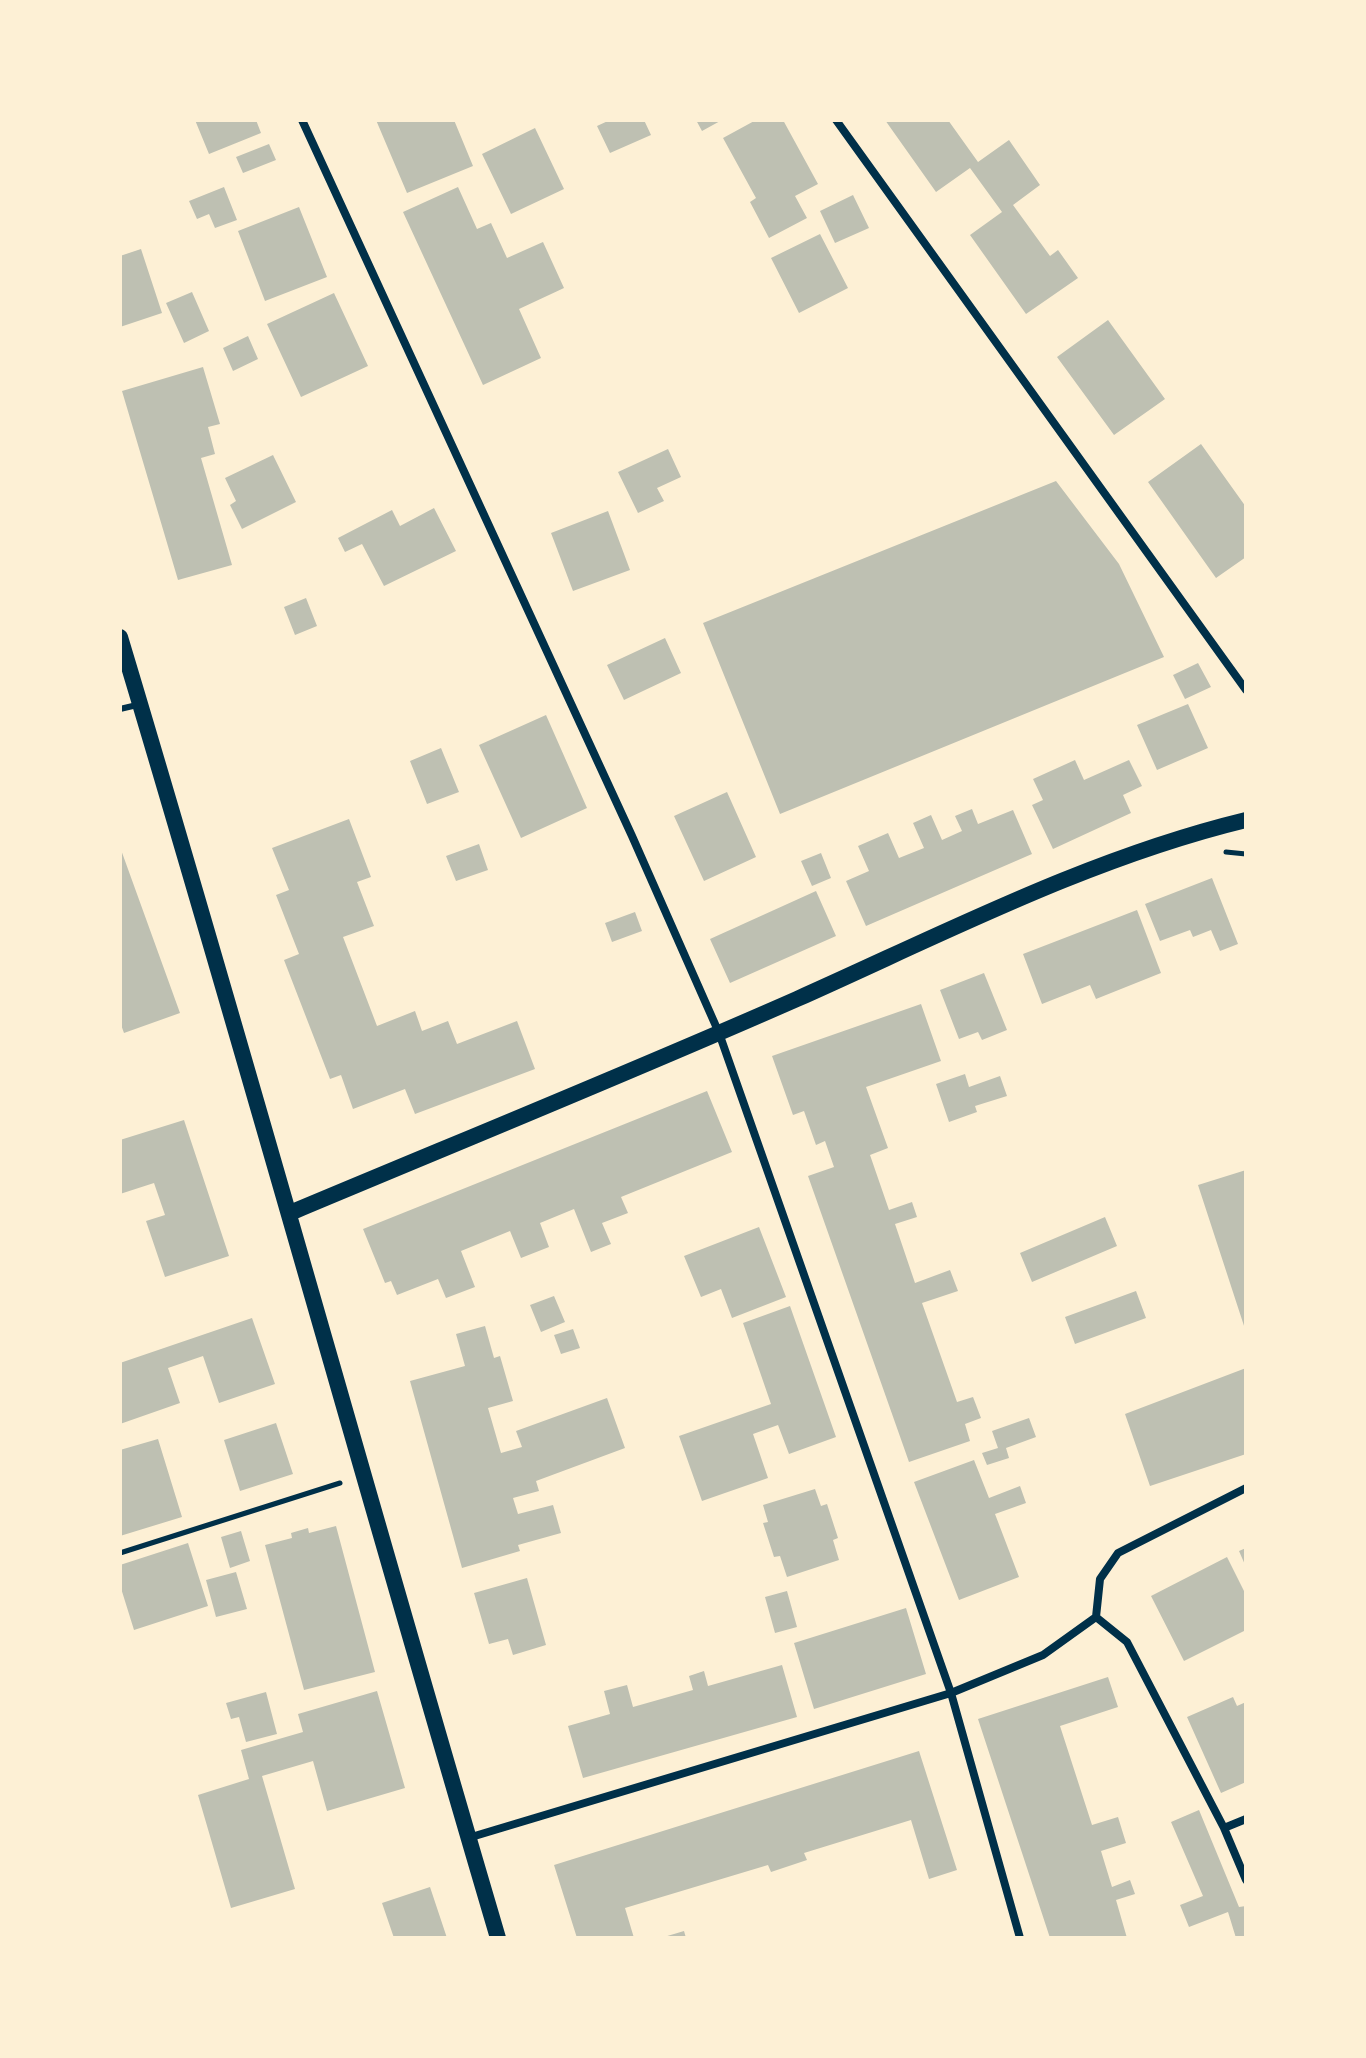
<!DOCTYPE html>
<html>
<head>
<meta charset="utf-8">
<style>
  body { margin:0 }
  #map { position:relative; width:1366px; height:2058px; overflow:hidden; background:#fdf0d5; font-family:Roboto,sans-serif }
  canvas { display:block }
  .frame { position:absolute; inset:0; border:122px solid #fdf0d5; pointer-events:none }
</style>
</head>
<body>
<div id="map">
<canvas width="1366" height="2058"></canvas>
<div class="frame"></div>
</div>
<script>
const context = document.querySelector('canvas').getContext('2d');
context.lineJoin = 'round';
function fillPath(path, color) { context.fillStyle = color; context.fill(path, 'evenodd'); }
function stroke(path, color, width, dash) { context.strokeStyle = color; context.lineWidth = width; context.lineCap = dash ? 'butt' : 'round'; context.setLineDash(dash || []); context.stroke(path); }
const building = new Path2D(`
  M195,120H256L261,133L209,154Z
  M376,120H454L473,166L407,193Z
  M610,120H644L651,135L610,153L597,126Z
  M696,120H722L702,131Z
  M756,120H783L818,184L795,196L807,218L769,238L750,202L756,198L723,138Z
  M885,120H948L978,162L1009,140L1040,185L1013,205L1050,256L1058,250L1078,278L1026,314L970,235L1002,212L970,168L936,192Z
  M535,128L564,189L511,214L482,154Z
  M269,144L276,160L243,173L236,157Z
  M224,187L237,220L215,228L209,214L197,219L189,201Z
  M458,187L477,229L491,223L507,258L543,242L564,288L519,309L541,358L483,385L403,212Z
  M853,195L869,228L835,243L820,211Z
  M299,207L327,277L265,301L238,231Z
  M820,234L848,288L799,313L771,258Z
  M141,249L162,313L120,327V256Z
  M192,292L209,331L184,343L166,303Z
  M334,293L368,366L301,397L267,324Z
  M1108,320L1165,399L1114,435L1057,357Z
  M248,336L258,359L233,371L223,348Z
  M203,367L220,424L208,427L215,454L201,458L232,565L178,580L122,391Z
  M1201,444L1246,507V557L1216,578L1148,482Z
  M668,449L681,477L657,488L664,501L638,513L618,472Z
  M273,455L296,502L242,529L230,505L236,501L225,478Z
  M1056,481L1119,564L1164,657L780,814L703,623Z
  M434,508L456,551L384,586L362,544L345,552L338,538L392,510L400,526Z
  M608,511L630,570L573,591L551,533Z
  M306,598L317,626L295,635L284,607Z
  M665,638L681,673L624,700L607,665Z
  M1198,663L1211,687L1185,699L1173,675Z
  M1188,704L1208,748L1157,770L1137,725Z
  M546,715L587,808L521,838L479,745Z
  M441,748L459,792L427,804L410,761Z
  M1075,760L1084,780L1129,760L1142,786L1123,795L1131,813L1053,849L1032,805L1043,800L1033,779Z
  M727,792L756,857L704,881L674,816Z
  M972,809L978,824L1013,810L1032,854L866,926L846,881L869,871L858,846L888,833L899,858L924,848L913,823L931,815L942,840L962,831L955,816Z
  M349,819L371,877L357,882L374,926L343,937L377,1026L415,1011L422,1031L448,1021L457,1044L517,1021L535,1069L415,1114L405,1089L353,1109L341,1075L330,1079L284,960L299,954L276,895L289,890L272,848Z
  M479,844L488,870L456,881L446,856Z
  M120,847L180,1013L124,1033L120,1022Z
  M821,853L831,878L812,886L801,861Z
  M1212,878L1238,944L1220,951L1211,930L1193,937L1190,930L1160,941L1145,904Z
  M816,891L836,936L730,983L710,939Z
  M1137,910L1161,973L1096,999L1090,985L1042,1004L1023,954Z
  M635,912L642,931L612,942L605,923Z
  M984,973L1007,1030L982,1040L978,1032L959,1039L940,990Z
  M921,1004L941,1061L866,1087L888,1148L870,1155L889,1210L912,1202L917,1217L895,1224L915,1283L950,1270L958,1291L922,1303L957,1402L973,1397L981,1418L965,1424L970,1441L909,1462L808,1176L834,1167L825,1141L816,1145L804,1111L793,1115L772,1056Z
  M965,1074L969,1087L1000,1076L1007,1096L975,1106L977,1112L949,1122L936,1084Z
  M707,1091L732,1152L621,1197L628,1213L602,1223L611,1244L591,1252L574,1209L540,1223L549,1247L521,1258L510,1231L461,1251L475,1287L446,1298L438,1279L397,1295L391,1281L385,1283L363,1229Z
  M184,1120L229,1256L165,1277L146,1221L165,1215L154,1183L120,1194V1140Z
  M1246,1170V1332L1198,1185Z
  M1105,1217L1117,1246L1032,1282L1020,1253Z
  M759,1227L786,1297L732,1318L721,1289L701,1297L684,1256Z
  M1136,1291L1146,1318L1075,1344L1065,1317Z
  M554,1296L565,1322L541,1332L530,1305Z
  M790,1306L836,1437L789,1454L778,1425L753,1434L768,1478L702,1501L679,1436L771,1404L743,1323Z
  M252,1318L275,1384L219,1403L203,1356L168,1368L180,1403L120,1424V1363Z
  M485,1326L494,1358L500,1356L513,1401L488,1408L501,1453L522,1447L516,1431L607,1398L625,1448L536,1481L539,1491L513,1498L518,1514L553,1505L561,1533L518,1545L520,1551L462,1568L410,1381L465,1366L456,1334Z
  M573,1329L580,1348L561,1354L554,1335Z
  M1246,1368V1454L1150,1486L1125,1414Z
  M1029,1418L1036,1437L1006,1448L1009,1458L987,1465L982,1453L998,1448L992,1431Z
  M276,1423L293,1474L240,1491L224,1440Z
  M158,1439L182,1517L120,1536V1450Z
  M974,1460L989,1498L1020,1486L1026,1503L995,1514L1019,1577L959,1600L914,1482Z
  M815,1489L821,1506L827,1504L838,1538L833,1540L839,1560L787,1577L780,1556L774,1557L763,1523L768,1522L763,1505Z
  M336,1526L375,1672L304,1690L265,1545L292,1538L291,1533L308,1528L309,1533Z
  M241,1531L250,1561L230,1568L221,1537Z
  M188,1543L208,1606L134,1630L120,1585V1565Z
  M1246,1548V1567L1239,1551Z
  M1227,1557L1246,1595V1630L1184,1661L1151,1596Z
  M236,1572L247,1609L216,1617L206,1580Z
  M527,1578L546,1645L513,1655L508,1639L489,1644L474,1593Z
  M787,1591L797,1627L775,1633L765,1597Z
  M906,1608L926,1674L814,1709L794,1643Z
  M782,1665L797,1717L583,1778L568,1726L610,1714L604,1691L627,1685L633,1707L693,1690L689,1676L704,1671L708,1686Z
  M1108,1677L1118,1707L1060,1726L1092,1825L1118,1817L1126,1843L1101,1851L1112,1887L1130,1880L1135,1894L1116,1900L1127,1938H1050L978,1719Z
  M377,1691L405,1788L327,1811L313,1761L262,1776L295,1889L231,1908L198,1795L249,1779L241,1750L303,1732L298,1714Z
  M266,1692L277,1734L246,1742L239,1717L231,1719L226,1703Z
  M1233,1697L1237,1706L1246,1702V1782L1221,1793L1187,1717Z
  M919,1751L957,1870L929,1879L911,1820L804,1853L807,1860L771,1872L768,1865L625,1908L634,1938H577L554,1865Z
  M1199,1810L1239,1907L1246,1906V1938H1236L1228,1912L1189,1927L1180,1905L1203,1896L1171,1822Z
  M430,1887L447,1938H394L382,1903Z
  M684,1931L686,1938H664V1937Z`);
const path = new Path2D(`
  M1226,852L1246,854
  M120,1553L340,1483`);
const service = new Path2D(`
  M120,709L137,705`);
const minor = new Path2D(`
  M302,120L632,836L719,1033L951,1693L1020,1938
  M836,120L1246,690
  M1096,1617L1127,1642L1224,1828L1246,1880
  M1224,1828L1246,1819
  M468,1838L951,1693L1043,1655L1096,1617L1100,1579L1118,1553L1246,1488`);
const secondary = new Path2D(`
  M120,637C250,1069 370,1505 498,1938
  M290,1213C459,1142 629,1073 797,999C943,934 1089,858 1246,820`);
fillPath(building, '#bec0b2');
stroke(path, '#003049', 5);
stroke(service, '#003049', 6);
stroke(minor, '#003049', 8);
stroke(secondary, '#003049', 16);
</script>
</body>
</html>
